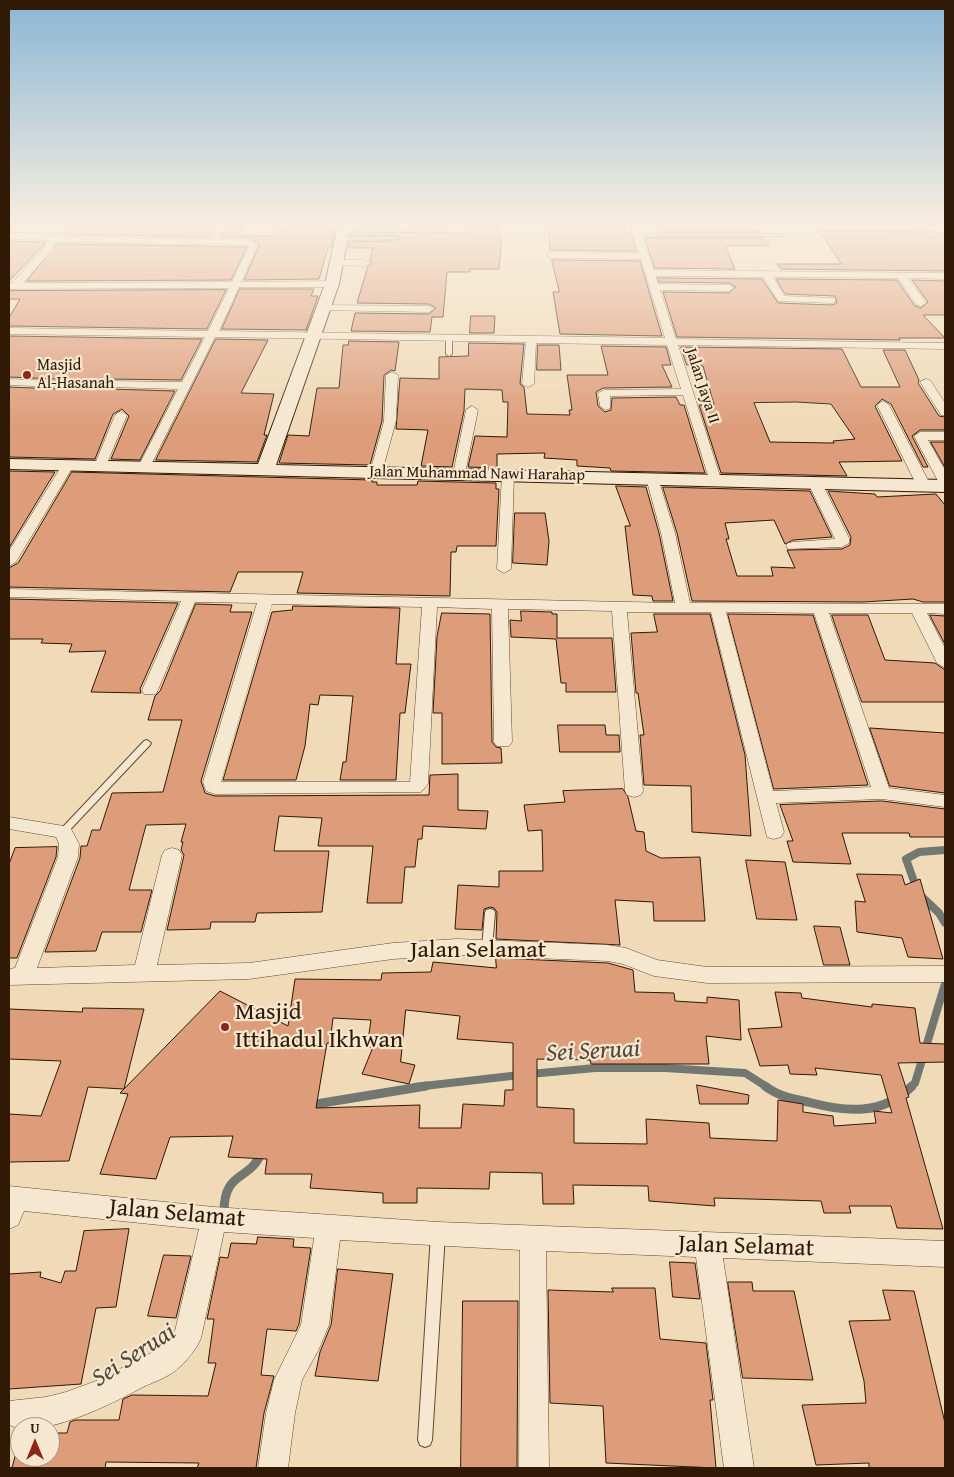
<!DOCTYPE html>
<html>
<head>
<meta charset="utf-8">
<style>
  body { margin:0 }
  #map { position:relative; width:954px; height:1477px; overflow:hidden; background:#f0dab7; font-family:"Gentium Book Plus",serif }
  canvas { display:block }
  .frame { position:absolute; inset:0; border:10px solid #301905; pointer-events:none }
  .north { position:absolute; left:10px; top:1417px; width:50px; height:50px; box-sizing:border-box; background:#f5e7d0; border:1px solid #a6957f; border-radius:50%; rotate:0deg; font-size:14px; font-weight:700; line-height:20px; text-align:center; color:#301905 }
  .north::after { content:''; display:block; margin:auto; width:18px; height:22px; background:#8f2418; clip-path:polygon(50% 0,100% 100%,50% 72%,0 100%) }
</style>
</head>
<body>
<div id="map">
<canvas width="954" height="1477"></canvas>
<div class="frame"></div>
<div class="north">U</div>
</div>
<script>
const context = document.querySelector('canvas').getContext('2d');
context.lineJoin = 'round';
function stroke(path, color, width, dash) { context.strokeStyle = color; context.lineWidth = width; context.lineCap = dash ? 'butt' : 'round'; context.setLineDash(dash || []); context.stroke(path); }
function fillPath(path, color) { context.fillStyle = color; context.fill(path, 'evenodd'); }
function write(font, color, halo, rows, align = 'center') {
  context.font = font + ' "Gentium Book Plus",serif'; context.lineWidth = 4.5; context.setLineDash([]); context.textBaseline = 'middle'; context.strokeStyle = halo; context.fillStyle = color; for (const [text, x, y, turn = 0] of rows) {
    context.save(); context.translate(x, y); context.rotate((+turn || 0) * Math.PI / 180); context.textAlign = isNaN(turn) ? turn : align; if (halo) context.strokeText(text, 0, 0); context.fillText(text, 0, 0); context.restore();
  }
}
const streamFar1 = new Path2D(`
  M916,887L906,859L919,852L945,850
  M921,896L939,913L945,923
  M530,1074L595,1068H665L745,1073L767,1087
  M415,1087L520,1075
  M911,1087L915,1083L945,984`);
const stream = new Path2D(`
  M765,1086C778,1096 792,1099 808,1102C845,1112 883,1116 912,1086
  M310,1105L426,1086
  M224,1212C224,1169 251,1182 262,1151`);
const building = new Path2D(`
  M72,224H215L209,237L62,234Z
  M289,224H336L331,248H328L319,279L244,280L260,244L249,237H221L226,227H242L239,236H273L277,230H283Z
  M469,224H498L501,246L499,269H470V272H447L443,317H432L430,332L351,331L355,313L429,314L436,308L429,304L357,303L368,266L372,264L370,261L373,248H348L349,242L398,241L400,239L396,235L350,236L351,232L467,233L473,228Z
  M549,224H623L626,234L631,233L636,251L550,250Z
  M659,224H748L757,226L761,232H662Z
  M820,231L939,232L945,238V271L781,269L777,264H841Z
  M645,238H764L769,246H725L735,269L655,268Z
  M9,241L45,242L43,246L9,281Z
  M57,244L247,247L231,280L27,281Z
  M552,260L640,261L662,336L560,334L553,292H559Z
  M658,278L762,279L778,303L832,305L837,303L835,296L785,294L776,279L897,280L915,306L921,308L928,302L912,280L945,281V315H923L945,338H899L900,340L677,337L663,292L729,293L736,287L729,283L659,282Z
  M240,289H314L311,296H318L306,330L222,329Z
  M226,290L207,329L9,326V318L20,299H9V291Z
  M471,316H495L494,333H470Z
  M9,336L202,339L181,380L109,379L101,383L109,389L175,391L140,460L111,459L129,416L122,409L113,414L95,459L9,457V387L58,389L66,385L58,379L9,377Z
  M216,339L268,340L241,393L274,394L264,435H267L257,462L156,460Z
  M349,341L399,342L395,371L391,370L384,375L382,421L370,465L279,463L288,435L309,436L317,388H339L343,345H348Z
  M469,343L524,344L520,384L524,387L527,414L570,415L569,410H572L567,375H608L601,346L666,347L671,365H662L672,387L603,388L596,392L598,406L605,412L611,410L612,398L676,397L680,405H684L705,473L611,471L610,468L577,466V460L544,458L545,453L497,454V468L468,467L475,436L507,437L508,402H503L502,390L465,389L464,411L452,467L421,466L428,430L396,429L400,378L439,379V357L468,356Z
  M538,345H559L561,370H537Z
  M681,347L842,349L861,387H900L883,350H905L919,380L918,383L939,416L945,417V430H920L912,436L928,467H923L891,404L882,399L875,406L902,461L839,462L847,476L721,473L699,405H714L703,366L687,365ZM796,402L831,404L855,439L833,441L834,443L770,442L754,403Z
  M931,442H945V467Z
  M9,471L55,472L9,548Z
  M72,472L372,480V482H377V485H417L418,481L496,483V489H499L496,546H457L456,552H451L450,596L297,593L303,572H238L230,592L9,587V568L18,563Z
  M616,486L646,487L659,533L673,601H653L652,596L633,595L625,526H630Z
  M663,487L810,491L832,537L793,540L785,544L774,520L725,523L729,539H726L737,576H773L771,567L795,568L787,550L842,549L850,545L851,537L828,491L875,494L877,497L936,494L945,505V602H923L913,599L863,602L692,601L677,533Z
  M515,513H545L549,541L547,565L513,563Z
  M9,599L178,603L140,689L141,693L91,692L106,651L69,652L72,644L41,643L43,639H9Z
  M196,604L232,605L230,612H252L201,781L205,793L215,796L429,795L430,775L458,774V810L488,811L486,829L423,826L422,839H418L415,867H405L402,903H367L373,846H318L322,818L279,816L274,851H329L322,912L257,913L255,922H211L210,929L167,930L184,855L181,850L183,842H181L186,824L146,825L129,890H152L141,932H102L96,951L45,952L80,858L81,846H87L92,830H100L112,793L163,792L182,720H148L155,696L160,691Z
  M293,606L400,608L396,664H411L405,713H400L396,780H340L343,762H346L353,696L320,695L318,705L310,704L305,746L296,780H223L272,612L292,610Z
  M521,611L552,612V614H557V638H612L616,692H566V683H561L556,639L511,637L510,620L521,621Z
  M442,613L490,614L492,742L496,747L501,748L502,763L442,764V713H433L437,637Z
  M654,614H710L745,755L751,836L692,832L691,786L644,785L640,735H644L638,693H636L631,633L657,632Z
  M728,614L813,615L868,785L774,789Z
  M832,615H868L885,660L935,663L945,670V702H862Z
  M930,615L945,616V644Z
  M558,725H605L606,735H619L620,752H560Z
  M870,728L945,733V793L890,786Z
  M623,789L628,797L636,831L644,832L646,851L661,858L700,857L705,921H654L653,902L615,900L620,945L496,939L497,912L494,908L490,907L484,909L482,930L455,929L458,885L499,887V871H543L542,830L528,831L524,805L565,802L563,791Z
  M882,801L945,809V837H910L909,833H842L851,864L793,862L787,841H793L780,805Z
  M57,847L56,857L17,958H9V864L15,848Z
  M746,860L785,862L797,920L757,919Z
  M857,874L902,875L905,885L920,879L943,959L908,957L902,938L857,932L855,901L865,902Z
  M814,926L840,927L850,965H824Z
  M496,958L608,963L633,970L635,992L674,993L675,1001L707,1003V997L739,1000L741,1040L706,1036L709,1064H591L590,1060L537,1059V1107L574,1109V1143L647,1144L646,1119L709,1123L710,1138L777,1141L778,1100L803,1104V1112L833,1116L834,1126L876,1123L874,1111L892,1113L881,1075L815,1068L817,1075L790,1074L788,1065L760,1066L748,1029L782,1027L775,992L801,993L802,998L872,1007V1004L915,1008L920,1043L945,1044V1062L898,1063L909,1097L906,1098L943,1229L897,1228L891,1206H849L851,1213H824L821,1201L714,1198L715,1206L649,1201L648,1186L573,1185L574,1204H543L542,1173L490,1172L489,1189L417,1188V1203H383V1193L310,1188L312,1174H265L267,1159L228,1157L233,1136L170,1137L156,1179L100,1174L128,1094L120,1093L220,991L288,1026L295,979L381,980L382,973L431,972L433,962L496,968ZM406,1010L460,1016L457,1039L513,1043V1090H505L504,1106L463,1104L461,1128H419L420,1105L316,1108L327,1043H330L333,1018L371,1020L367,1047H373L362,1074L409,1084L415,1065L401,1062Z
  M83,1008L144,1009L124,1089L88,1087L69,1161L9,1162V1114L41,1116L61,1061L9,1059V1009L82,1012Z
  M697,1085L749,1095L748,1104H700Z
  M129,1229L116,1307L96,1308L81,1384L9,1389V1274L41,1272L40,1277L61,1283L65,1271H76L84,1231Z
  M258,1237L294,1239L293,1247L311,1248L299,1324L296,1331L267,1329L261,1375L274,1376L264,1413L256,1468H197L199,1463L106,1462L105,1468H12L20,1437V1457H50V1433H67L70,1422L75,1420H119L123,1399L132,1395L208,1396L216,1363H208L214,1319H207L220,1257L228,1258L231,1243L256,1244Z
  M164,1255L191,1256L176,1318L148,1316Z
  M670,1262L695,1263L700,1299L673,1297Z
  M338,1269L393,1274L378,1381L315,1376L320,1352L331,1325Z
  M728,1282H752L753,1291H794L813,1380L743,1378Z
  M612,1288H655L660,1339L706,1343L713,1400H710L716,1468L606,1463L603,1406L550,1403L548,1290L613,1292Z
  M883,1290L914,1291L945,1423V1468H869V1463L816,1465L802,1405L866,1403L864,1381L849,1321L890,1320Z
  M463,1301H518L517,1468H461Z`);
const lane = new Path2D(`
  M636,234H781L783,235L781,236H638Z
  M396,237L398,239L341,240L339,239L341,238Z
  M449,337L452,339V354L449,356L446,354V339Z
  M147,740L151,743L150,745L66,834H60L58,832L60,830L144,741Z
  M490,909L494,910L495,913L492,948L491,951L487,952L483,951L482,948L485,913L486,910Z
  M438,1228L443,1230L445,1234L432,1440L430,1445L425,1447L420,1445L418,1440L431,1234L433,1230Z`);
const street = new Path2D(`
  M217,225H225L218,239H249L258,245L241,282L332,281L337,284L332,287H239L219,331L665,338L641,259L551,258L546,255L551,252L639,253L631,225H639L654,270L945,273V279L908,278L926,303L921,306L917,305L898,278L773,277L784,296L835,298V302L832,303L778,301L763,277L656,276L658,284L729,285L734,288L729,291L660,290L676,339L945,343V349L678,345L721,479L715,483L709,479L683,395L610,396V408L606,410L600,406L598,393L604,390L681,389L667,345L536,343L534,384L528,387L522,384L526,342L215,337L150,467L149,470H139L138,467L178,389L109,387L103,384L109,381L182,382L205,337L9,334V328L208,331L229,288L9,289V283H12L45,247L47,240L9,239V233H43L53,236L210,239ZM56,242L247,245L249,246L232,282L23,283L52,250Z
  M343,225H467L471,228L467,231L340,230L339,228Z
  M336,260H365L370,263L365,266L333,265V261Z
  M324,305L429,306L434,309L429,312L320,310L319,308Z
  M392,372L398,375L396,421L382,472L376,476L370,472L384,421L386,375Z
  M9,379L58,381L64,384L58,387L9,385Z
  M926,379L930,380L945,403V415H941L920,382Z
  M883,401L889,405L931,486L929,489H919L917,486L877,405Z
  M472,406L478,410L465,474L459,478L453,474L466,410Z
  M121,411L127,415L106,466L100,470L95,469L94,466L115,415Z
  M920,432H945V440H928L945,470V485L938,481L914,436Z
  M68,461L74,465L16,562L9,566V551L62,465Z
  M508,471L514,475L511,569L504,573L497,569L502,475Z
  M652,474L658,478L675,533L690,603L945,604V614L927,613L945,648V668L937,663L912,613H829L889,788L945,795V807L882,799L776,803L784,832L781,837L774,839L767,837L711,612H627L643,791L641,795L634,797L627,795L625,791L612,611L508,609L512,742L509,746H497L494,742L492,609L437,607L428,784L421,792L215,794L206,791L203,782L257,603L195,602L158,690L156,694H144L142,690L181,601L9,597V589L675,603L661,533L646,478ZM272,604L422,607L410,782H221ZM726,612L814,613L871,787L773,791Z
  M815,479L822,483L849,538V543L842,547L788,549L786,546L788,543L793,542L835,539L808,483Z
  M9,817L70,827L79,844L78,857L37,968L135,965L162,855L165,850L172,848L179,850L182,855L157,965L249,963L393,943L457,939L608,945L626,948L657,960L707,967L945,966V982L707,983L654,976L623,964L608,961L457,955L393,959L249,979L9,985V969L15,968L58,857L59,844L56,837L9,829Z
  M9,1186L214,1207L438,1222L945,1241V1267L723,1258L754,1468H724L696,1257L546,1251L549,1468H519L520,1250L340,1240L329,1325L319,1349L302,1380L295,1413L288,1468H258L266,1413L274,1380L301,1325L314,1238L224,1232L201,1338C196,1350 186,1362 175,1371C167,1377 155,1382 145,1386C113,1403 43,1440 9,1425V1401L46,1397L66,1392L96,1381L155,1351L175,1331L199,1229L24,1211L18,1225L9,1229Z`);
const secondary = new Path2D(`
  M338,225H350L339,284L276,465L945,480V492L9,469V459L258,464L325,284Z`);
const markers = [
  [27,375,5,"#8f2418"],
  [225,1027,5,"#8f2418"]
];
const farPoinames = [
  ["Masjid",37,366],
  ["Al-Hasanah",37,384]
];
const farStreetnames = [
  ["Jalan Jaya II",702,386,72],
  ["Jalan Muhammad Nawi Harahap",477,474,1]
];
const nearStreetnames = [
  ["Jalan Selamat",478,951],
  ["Jalan Selamat",177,1214,5],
  ["Jalan Selamat",746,1247,2]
];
const nearPoinames = [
  ["Masjid",235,1013],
  ["Ittihadul Ikhwan",235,1041]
];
const nearWaternames = [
  ["Sei Seruai",593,1052,-3],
  ["Sei Seruai",134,1356,-33]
];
stroke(streamFar1, '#727871', 8);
stroke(stream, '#727871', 9);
fillPath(building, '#dd9c7a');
stroke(building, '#301905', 1);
stroke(lane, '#604932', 2);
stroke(street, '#604932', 1);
stroke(secondary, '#301905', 2);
fillPath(lane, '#f5e7d0');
fillPath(street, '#f5e7d0');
fillPath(secondary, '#f5e7d0');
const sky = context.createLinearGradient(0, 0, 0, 431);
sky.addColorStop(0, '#8ab6d5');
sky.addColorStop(0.52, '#f8eedf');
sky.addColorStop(1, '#f8eedf00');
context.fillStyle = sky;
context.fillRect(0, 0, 954, 431);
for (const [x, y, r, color] of markers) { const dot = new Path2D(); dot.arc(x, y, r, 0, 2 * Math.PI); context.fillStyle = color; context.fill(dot); stroke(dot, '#f5e7d0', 2); }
write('16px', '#301905', '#f5e7d0', farPoinames, 'left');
write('16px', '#301905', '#f5e7d0', farStreetnames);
write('24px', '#301905', '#f5e7d0', nearStreetnames);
write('24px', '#301905', '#f5e7d0', nearPoinames, 'left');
write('italic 25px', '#51493b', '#f5e7d0', nearWaternames);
</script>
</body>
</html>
